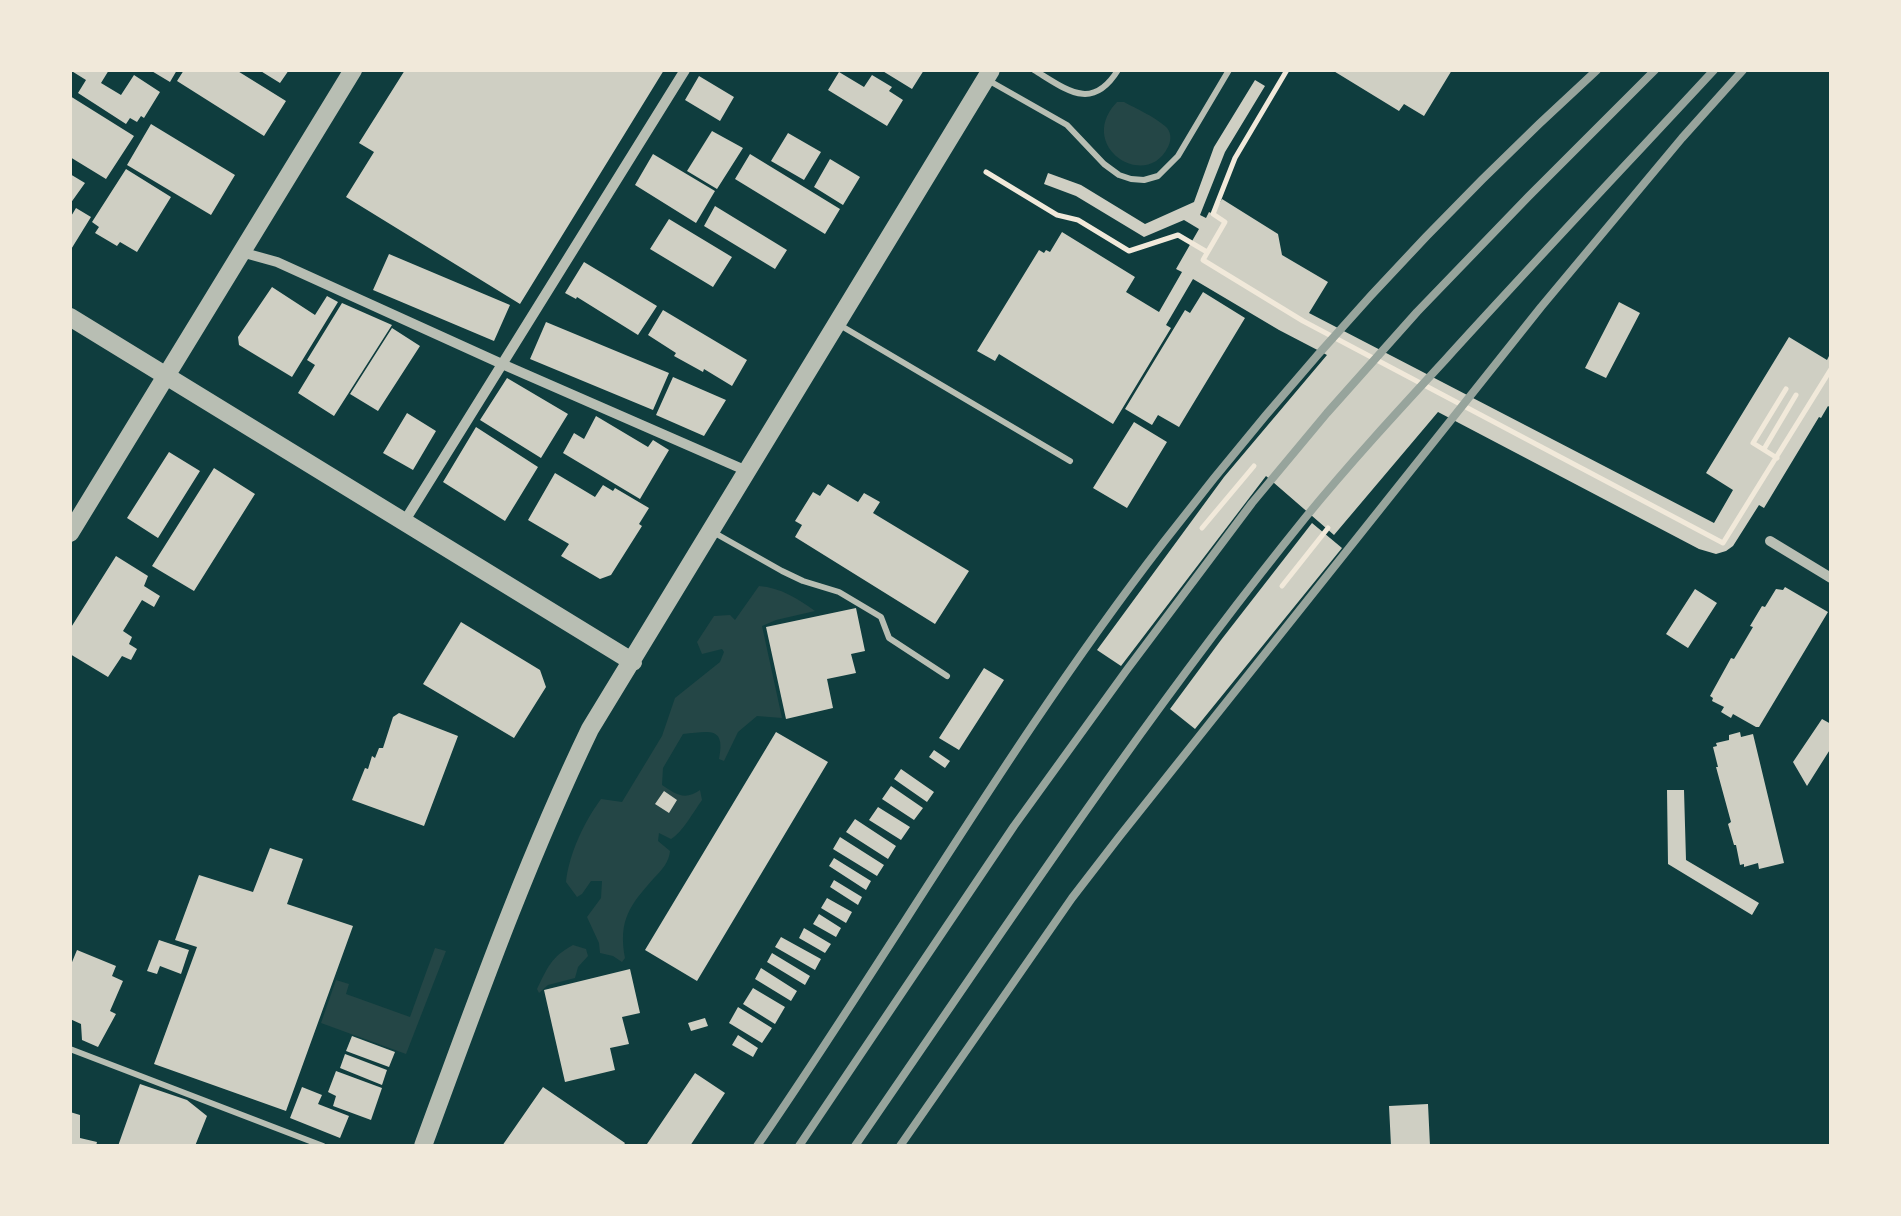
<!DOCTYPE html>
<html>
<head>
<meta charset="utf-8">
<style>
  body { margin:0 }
  #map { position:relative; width:1901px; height:1216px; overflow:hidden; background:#0f3d3e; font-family:Figtree,sans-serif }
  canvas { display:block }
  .frame { position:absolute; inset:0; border:72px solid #f1e9da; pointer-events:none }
</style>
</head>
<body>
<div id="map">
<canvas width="1901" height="1216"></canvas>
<div class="frame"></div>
</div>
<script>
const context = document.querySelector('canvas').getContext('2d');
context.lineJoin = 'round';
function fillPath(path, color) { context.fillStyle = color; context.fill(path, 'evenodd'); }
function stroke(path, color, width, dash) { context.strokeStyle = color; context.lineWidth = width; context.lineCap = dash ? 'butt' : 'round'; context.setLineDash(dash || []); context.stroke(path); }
const green = new Path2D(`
  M1117,102H1124C1137,109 1153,116 1165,126C1171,131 1172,139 1168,147C1146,192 1075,146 1117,102Z
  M759,586C781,588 797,598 815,611L776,620L762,626L782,718L757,716L738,732L724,761L719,759C726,725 708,732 683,734L663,768L662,785C675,794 685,801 700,790L702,800C694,811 682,833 671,839L659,833L658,841L670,851C669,862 662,870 654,878C630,905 618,920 625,958L622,962L613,956L600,953L599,943L587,917L601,898L602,881H591L582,894L577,897L566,882C569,854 584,822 601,799L622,802L662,736L675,698L720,662L724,652L722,649L702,654L697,642L714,616L730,615L735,620Z
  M573,945L586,949L588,956L578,967L575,978L548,985L539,993L537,989C548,967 551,957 573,945Z
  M435,948L446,951L406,1054L321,1023L336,980L349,984L346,994L410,1017Z`);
const building = new Path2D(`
  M70,70H109L101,83L121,95L134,75L160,92L144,118L141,116L137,122L130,118L126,124L78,93L86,80Z
  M150,70H177L170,82Z
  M184,70H236L286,101L264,136L177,81Z
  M259,70H289L280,83Z
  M405,70H664L520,304L346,197L374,152L359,143Z
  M881,70H924L912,89Z
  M1332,70H1452L1424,116L1404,104L1399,111Z
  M839,72L864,87L872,75L892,87L889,91L903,100L887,126L828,90Z
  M699,76L734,97L720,121L685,100Z
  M1255,80L1265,86L1225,152L1200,215L1206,218L1209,212L1213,214L1222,199L1278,234L1282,255L1328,282L1309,313L1714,523L1733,490L1706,473L1789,337L1827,360L1831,352V408L1828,406L1821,418L1819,417L1764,508L1759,505L1733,546L1726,551L1716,554L1699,549L1438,412L1334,535L1266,476L1121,666L1097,650L1224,477L1327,355L1279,330L1193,279L1166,325L1171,328L1113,424L999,354L995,361L977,351L1039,250L1044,253L1046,250L1050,252L1062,232L1135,277L1126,292L1159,312L1182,272L1176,269L1199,229L1184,220L1144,237L1076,196L1044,184L1048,173L1081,185L1145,224L1194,202L1214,147Z
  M70,96L134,136L106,179L70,157Z
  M151,124L235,175L211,215L127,165Z
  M712,131L743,148L717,189L687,171Z
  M788,133L821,152L804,180L771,161Z
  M653,154L715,191L696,223L635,185Z
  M750,154L840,209L825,234L735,179Z
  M830,159L860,177L843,205L814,187Z
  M126,169L171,197L137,252L120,242L117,246L95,233L99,227L92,222Z
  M70,174L85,183L70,204Z
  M715,206L787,250L775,269L704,226Z
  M76,208L91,217L70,251V218Z
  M669,219L732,257L713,287L650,249Z
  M389,254L510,305L494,341L373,290Z
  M584,262L657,306L638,335L577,297L576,299L565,293Z
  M272,287L315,315L327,296L338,302L292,377L239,345L238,337Z
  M1203,292L1245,318L1179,427L1158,415L1152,425L1125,409L1185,310L1190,313Z
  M1619,302L1640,313L1606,378L1585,368Z
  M342,303L392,325L334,416L298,393L315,365L307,360Z
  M663,310L747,360L732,386L704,369L703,372L674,356L676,353L648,335Z
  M546,322L669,373L653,410L530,359Z
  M392,328L420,346L378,411L350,394Z
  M673,377L726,400L704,436L656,415Z
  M507,378L568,414L541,458L480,420Z
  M407,413L436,431L413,470L383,453Z
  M596,416L648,447L653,440L669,450L640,499L563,453L574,433L584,439Z
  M1134,422L1167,442L1127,508L1093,488Z
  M476,427L538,467L505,521L443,482Z
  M169,452L200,471L158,538L127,518Z
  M214,468L255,494L194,591L152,566Z
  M555,473L595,497L603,485L613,491L615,488L649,508L639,524L642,526L611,575L600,579L561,556L569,544L528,520Z
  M828,484L858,502L864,493L880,502L873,513L969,571L935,624L795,537L802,525L795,521L813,492L820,496Z
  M1312,523L1342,548L1195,729L1170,709L1221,640Z
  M116,556L148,576L144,586L160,596L154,607L142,600L123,631L132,637L129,644L137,649L131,660L122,656L108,677L70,654V629Z
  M1785,587L1828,612L1759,727H1756L1733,714L1731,718L1721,712L1724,707L1712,701L1713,698L1710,696L1731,658L1734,659L1753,627L1750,626L1762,606L1765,607L1776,589L1783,590Z
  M1695,589L1717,603L1688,648L1666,634Z
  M856,608L865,651L851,654L856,673L827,679L833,708L786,719L766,627Z
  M461,622L540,670L546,687L514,738L423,684Z
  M984,668L1004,680L959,750L939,738Z
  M399,713L458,736L424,826L352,800L365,768L368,769L372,756L375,758L379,748H383L393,717Z
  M1822,719L1831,724V748L1807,786L1793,762Z
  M776,732L828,762L697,981L645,950Z
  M1740,732L1741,737L1753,734L1784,863L1759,869L1758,863L1744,867V864L1740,865L1736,845H1734L1728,824L1731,822L1716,767H1718L1713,747L1717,746L1716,743L1729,740V735Z
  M934,750L950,761L945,768L929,757Z
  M901,769L934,792L927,802L894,779Z
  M891,786L923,808L914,820L882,799Z
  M1667,790H1684L1686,860L1759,903L1752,915L1668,864Z
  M664,791L677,800L669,813L655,804Z
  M878,807L910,827L901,840L869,820Z
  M855,819L896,846L888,859L846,832Z
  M840,837L884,865L877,876L833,849Z
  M270,848L303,859L287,904L353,926L286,1111L154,1064L197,947L175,940L199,875L253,892Z
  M834,858L871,881L866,890L829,866Z
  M834,880L862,897L858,905L830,887Z
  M827,898L852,912L846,923L821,908Z
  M819,914L841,928L836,937L813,924Z
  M804,928L831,944L825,953L799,938Z
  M781,937L821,959L815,970L775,947Z
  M159,940L189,950L181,974L160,966L157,974L147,971Z
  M77,950L116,966L112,976L123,981L110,1011L116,1014L98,1047L82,1040L81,1024L70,1019V967Z
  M772,953L810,976L805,985L767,962Z
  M761,968L797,991L791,1001L755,979Z
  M630,969L640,1013L622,1017L629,1044L610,1048L615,1070L565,1082L544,990Z
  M753,988L785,1007L775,1024L743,1004Z
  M738,1007L772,1028L762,1043L729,1023Z
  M705,1018L708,1026L691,1031L688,1023Z
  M738,1035L758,1048L753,1057L732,1045Z
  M352,1036L395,1052L389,1067L346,1051Z
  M345,1054L387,1070L382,1085L340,1068Z
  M336,1071L382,1088L371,1120L333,1106L336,1096L328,1092Z
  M695,1073L725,1093L690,1146H650L647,1144Z
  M140,1084L187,1100L207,1116L195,1146H118Z
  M302,1087L322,1095L318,1104L349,1116L340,1138L290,1118Z
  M543,1087L625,1143L623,1146H502Z
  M1428,1104L1430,1146H1391L1389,1106Z
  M70,1112L80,1115V1138L97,1142L96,1146H70Z`);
const path = new Path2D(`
  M1287,70L1235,158L1213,214L1225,222L1203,260L1303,321L1723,543L1831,369
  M986,172L1057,215L1078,220L1129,251L1178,235L1207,252
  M1764,449L1796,395
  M1777,458L1753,443L1786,389
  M1202,528L1254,466
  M1282,586L1328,528`);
const service = new Path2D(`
  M1034,70C1067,90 1092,112 1118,70
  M986,79L1067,125L1104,164L1119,175L1131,179L1144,180L1158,176L1178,156L1229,70
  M838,324L1070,461
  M713,532L782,571L803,581L839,592L881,617L889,638L947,676
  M70,1049L323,1146`);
const minor = new Path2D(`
  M241,252L277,262L502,364L747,471
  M404,522L685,70
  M1770,541L1831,578`);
const tertiary = new Path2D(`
  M70,317L633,662
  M70,533L353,70
  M423,1146C475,1005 525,864 590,729L991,70`);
const rail = new Path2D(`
  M757,1146C894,947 1015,735 1163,543C1294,373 1438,215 1597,70
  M799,1146L1014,826L1126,671L1252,503L1327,413L1417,312L1529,196L1655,70
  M855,1146C1001,934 1143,718 1305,518C1350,463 1398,411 1446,359C1534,262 1625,166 1714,70
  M900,1146L1072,898L1119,837L1541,307L1682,138L1743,70`);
fillPath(green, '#244646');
fillPath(building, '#cfcfc3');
stroke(path, '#f1e9da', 5);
stroke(service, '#b8beb3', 6);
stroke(minor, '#b8beb3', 10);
stroke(tertiary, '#b8beb3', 18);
stroke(rail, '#97a49c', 8);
</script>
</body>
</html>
